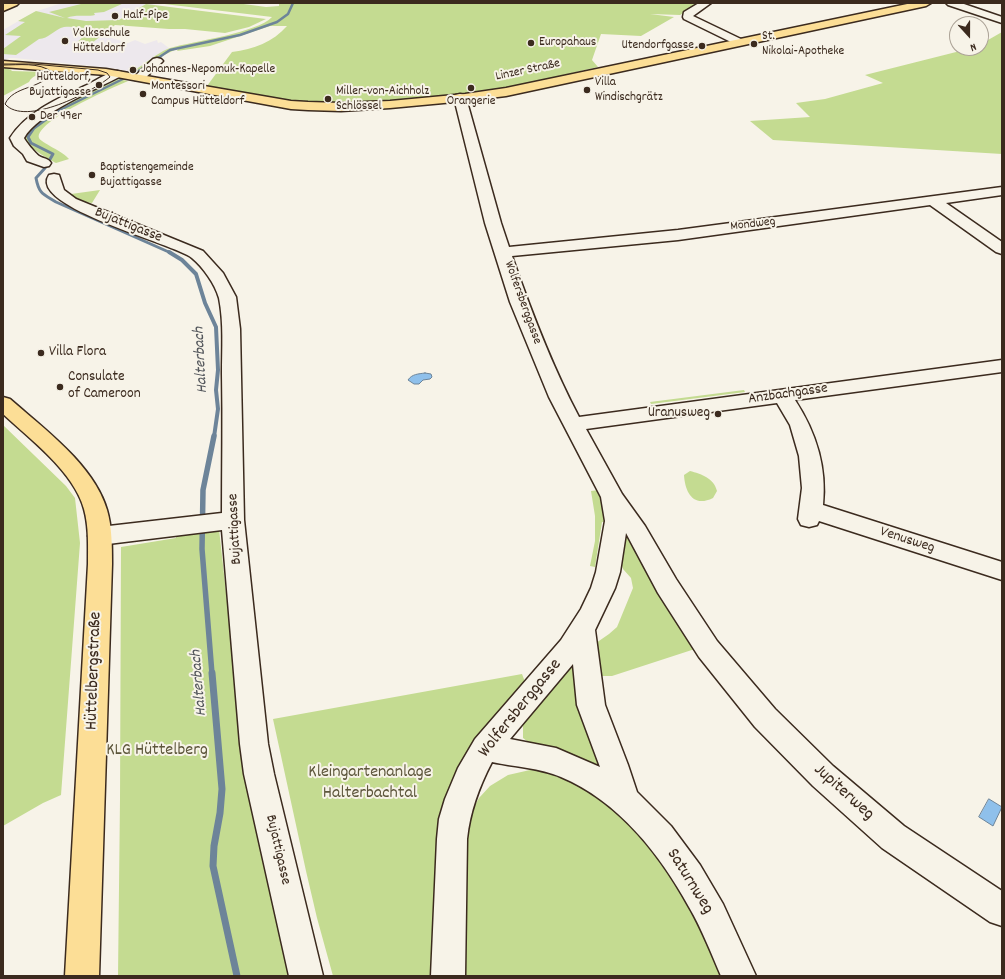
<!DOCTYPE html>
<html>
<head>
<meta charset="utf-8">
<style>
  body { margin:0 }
  #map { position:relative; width:1005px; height:979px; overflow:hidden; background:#f7f3e8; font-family:Dekko,sans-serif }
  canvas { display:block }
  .frame { position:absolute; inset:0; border:4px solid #3b2a1e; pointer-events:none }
  .north { position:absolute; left:949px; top:16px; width:40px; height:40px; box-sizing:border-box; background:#f7f3e8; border:1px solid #aca397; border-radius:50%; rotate:159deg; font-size:11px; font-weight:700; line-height:16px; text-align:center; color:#3b2a1e }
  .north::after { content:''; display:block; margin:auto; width:14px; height:18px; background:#3b2a1e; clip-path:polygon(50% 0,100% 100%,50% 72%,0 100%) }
</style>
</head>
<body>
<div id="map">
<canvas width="1005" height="979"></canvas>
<div class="frame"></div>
<div class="north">N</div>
</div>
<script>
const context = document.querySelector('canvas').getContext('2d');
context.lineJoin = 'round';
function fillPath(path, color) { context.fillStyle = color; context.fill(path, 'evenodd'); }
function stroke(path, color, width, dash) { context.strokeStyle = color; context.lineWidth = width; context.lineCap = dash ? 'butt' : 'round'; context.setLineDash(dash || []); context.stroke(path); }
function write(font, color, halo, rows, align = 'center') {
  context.font = font + ' Dekko,sans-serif'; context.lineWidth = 4; context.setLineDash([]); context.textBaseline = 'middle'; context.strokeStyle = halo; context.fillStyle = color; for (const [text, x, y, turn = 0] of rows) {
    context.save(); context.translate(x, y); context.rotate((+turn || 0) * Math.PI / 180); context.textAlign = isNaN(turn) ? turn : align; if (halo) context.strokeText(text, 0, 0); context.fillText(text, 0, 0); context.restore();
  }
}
const built = new Path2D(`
  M62,3H159L152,5L146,4L121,20L102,35L128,43L135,40L145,44L157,40L158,43L161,42L169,48L132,72L112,68L14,58H9L3,61V30L34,12Z`);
const green = new Path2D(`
  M85,3H124L104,12L94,13L95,15C86,17 74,14 67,18L86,21L119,20L146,4L266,19L249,27L225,33L185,29H169L115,25L92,43L80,42L75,44L92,29C84,28 72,26 64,27C55,29 48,39 39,39L16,55L3,54V49L21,36L5,35L25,22L18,21L36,11L65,18L49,12Z
  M156,3H236L266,7L279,6V3H700L680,15L650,14L674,17L641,36L601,34L592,60L598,67L506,88L470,93L361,104L291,101L207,86L232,52C254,49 273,42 287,26H270L210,46L177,51L179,48L164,55L139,73L132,72C142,66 160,51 170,48C194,41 257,33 272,17Z
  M1002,32V154L773,140L750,121L810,117L796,103L825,99L883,83L865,75L972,48H981V44Z
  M5,68L12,70L11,71L46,72C40,75 32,75 29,82L3,96V70Z
  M118,79L128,81C114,87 35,121 39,138C40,142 64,152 69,159L56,163C49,159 27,147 24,139C20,122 104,87 118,79Z
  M100,190L92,203L79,201L71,194Z
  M744,390L745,392L651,404L650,402Z
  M3,425L66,486L75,498L80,543L61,795L43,803L3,826Z
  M690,471C701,474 714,478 717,491L713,498C693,508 685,492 684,475Z
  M599,490L604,496L606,522H602L595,567L590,566L595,541V516L591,491Z
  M219,529L246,774L289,976H118L120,799L121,547L176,538V534Z
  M626,533L701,647L612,676H595L596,643L609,634L617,627L633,588L631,578L623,569L621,563Z
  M573,662L605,770L536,748L523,738V724Z
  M522,674L527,687L479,744L439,976H333L317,918L306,871L273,719Z
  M530,770L546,771L578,782L619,811L666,859L727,976H464L466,836L469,816L479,798L490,786L508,775Z`);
const water = new Path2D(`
  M425,373L431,374L432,377L430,379L423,380L419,384H414L408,380C412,374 418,374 425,373Z
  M989,799L1002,807L993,826L979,817Z`);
const streamFar4 = new Path2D(`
  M58,111L137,72L170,50L240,35L277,22L288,14L293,3`);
const streamFar3 = new Path2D(`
  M59,110L34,128L28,137L31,143L53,154L45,168L36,178C39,194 43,194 56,202L171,253`);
const streamFar2 = new Path2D(`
  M169,252L182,260L196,274L205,303L216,327L218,370L216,390L218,409L214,437`);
const streamFar1 = new Path2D(`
  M212,674L202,549L203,490L214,436`);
const stream = new Path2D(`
  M212,673L222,789L220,813L214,846L213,866L237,976`);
const minor = new Path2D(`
  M699,3H711L693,16L743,40L744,42L743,44H735L684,19L683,17L684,12Z
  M946,3H961L1002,17V23L948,5Z
  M157,58L161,59L163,61L161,63L143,80H135L133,78L135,76L153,59Z
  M117,71L121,72L123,74L121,76C95,90 38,113 24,138C25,141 36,154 39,156C44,159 48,158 51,163L49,166L44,167L27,161L23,154L14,146L10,138C27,111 61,97 89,84C98,79 107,73 117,71Z
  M460,94L464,95L466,98L501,223L509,247L678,230L1002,187V195L946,203L1002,242V254L996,252L930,205L678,240L512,256C531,311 552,366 579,417L1002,360V372L795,400C816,432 827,467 823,505L1002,562V580L819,521L817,525L809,527L801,525L798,519L802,488L799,456L790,425L777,403L586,429L622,494L645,526L676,579L717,641L775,709L833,766L904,826L1002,891V926L990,922L882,848L813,786L755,727L699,657L658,593L626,533L620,572L615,588L595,630L605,705L628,765L637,792L671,826L700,865L723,904L756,976H721C711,953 702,929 689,907C660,854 618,801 561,777C540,768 515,767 492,762C479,787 470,811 467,839L465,976H431L437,839L439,819L445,799L458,768L475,739L561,640L581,609L591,588L596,572L605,521L601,497L549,397L510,302L485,223L454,98L456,95ZM573,664L577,705L600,767L556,748L510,739Z
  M54,174L59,175L64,190L76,199L203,251L223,273L236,297L240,329L244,520L268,744L274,774L323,976H289L244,774L240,744L222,530L100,545L92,542L88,536L92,530L100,527L222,513C222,467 223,420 222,374C222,349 224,323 219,298C215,284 203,267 192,258C176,244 27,207 49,175Z`);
const major = new Path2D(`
  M6,3H19L17,5L3,11V4Z
  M912,3H931L926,6L506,96L465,101L390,108L341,111L308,110L291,109L106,75L3,67V61L106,69L291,101L308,102L341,103L390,101L465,94L506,88Z
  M3,397L10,399C43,428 94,465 107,510C112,527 112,546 112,564L99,976H65L88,564C88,546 89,527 84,509C74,472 30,439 3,414Z`);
const tram = new Path2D(`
  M3,64H33L98,70L107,73L110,77C92,92 25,127 5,104C14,85 41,90 52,72C39,62 19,65 3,65`);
const markers = [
  [115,16,4,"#3b2a1e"],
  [65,41,4,"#3b2a1e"],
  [531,43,4,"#3b2a1e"],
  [754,44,4,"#3b2a1e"],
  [702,46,4,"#3b2a1e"],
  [133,70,4,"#3b2a1e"],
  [99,85,4,"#3b2a1e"],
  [471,88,4,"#3b2a1e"],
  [587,90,4,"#3b2a1e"],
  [143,94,4,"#3b2a1e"],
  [328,99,4,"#3b2a1e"],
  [32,117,4,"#3b2a1e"],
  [92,175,4,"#3b2a1e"],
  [41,353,4,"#3b2a1e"],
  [60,387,4,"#3b2a1e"],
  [718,414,4,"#3b2a1e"]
];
const farPoinames = [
  ["Half-Pipe",123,16],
  ["Volksschule",73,34],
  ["Hütteldorf",73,49],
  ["St.",762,37],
  ["Nikolai-Apotheke",762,52],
  ["Europahaus",539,43],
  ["Utendorfgasse",694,46,"right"],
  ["Johannes-Nepomuk-Kapelle",141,70],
  ["Hütteldorf,",91,78,"right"],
  ["Bujattigasse",91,93,"right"],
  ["Villa",595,83],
  ["Windischgrätz",595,98],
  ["Montessori",151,87],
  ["Campus Hütteldorf",151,102],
  ["Miller-von-Aichholz",336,92],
  ["Schlössel",336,107],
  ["Orangerie",471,102,"center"],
  ["Der 49er",40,117],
  ["Baptistengemeinde",100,168],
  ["Bujattigasse",100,183]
];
const farStreetnames = [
  ["Linzer Straße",528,71,-12],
  ["Mondweg",753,225,-7],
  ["Wolfersberggasse",522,303,70]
];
const streetNames = [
  ["Bujattigasse",128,226,22],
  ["Anzbachgasse",788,395,-8],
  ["Bujattigasse",236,529,-93],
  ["Venusweg",907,541,18],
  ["Bujattigasse",277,850,77]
];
const poiNames = [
  ["Villa Flora",49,353],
  ["Consulate",68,378],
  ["of Cameroon",68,395],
  ["Uranusweg",710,414,"right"]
];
const waterNames = [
  ["Halterbach",202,360,-93],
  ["Halterbach",200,683,-95]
];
const nearStreetnames = [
  ["Hüttelbergstraße",95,671,-88],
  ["Wolfersberggasse",521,709,-51],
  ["Jupiterweg",843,793,42],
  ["Saturnweg",689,882,58]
];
const nearParknames = [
  ["KLG Hüttelberg",157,752],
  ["Kleingartenanlage",370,774],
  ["Halterbachtal",370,795]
];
fillPath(built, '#ede8ed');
fillPath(green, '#c4db91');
fillPath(water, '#8fc0eb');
stroke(water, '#6d8499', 1);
stroke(streamFar4, '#6d8499', 2.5);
stroke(streamFar3, '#6d8499', 3);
stroke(streamFar2, '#6d8499', 4);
stroke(streamFar1, '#6d8499', 5.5);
stroke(stream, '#6d8499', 7);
stroke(minor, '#3b2a1e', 3);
stroke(major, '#3b2a1e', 3);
fillPath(minor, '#f7f3e8');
fillPath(major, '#fcde96');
stroke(tram, '#3b2a1e', 1);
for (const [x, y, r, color] of markers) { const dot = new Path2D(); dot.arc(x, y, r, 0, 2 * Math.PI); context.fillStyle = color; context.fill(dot); stroke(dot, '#f7f3e8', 1.5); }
write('13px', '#3b2a1e', '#f7f3e8', farPoinames, 'left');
write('13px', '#3b2a1e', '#f7f3e8', farStreetnames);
write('15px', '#3b2a1e', '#f7f3e8', streetNames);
write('15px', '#3b2a1e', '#f7f3e8', poiNames, 'left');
write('italic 16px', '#54575c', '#f7f3e8', waterNames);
write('18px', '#3b2a1e', '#f7f3e8', nearStreetnames);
write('18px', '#5d563b', '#f7f3e8', nearParknames);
</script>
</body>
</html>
